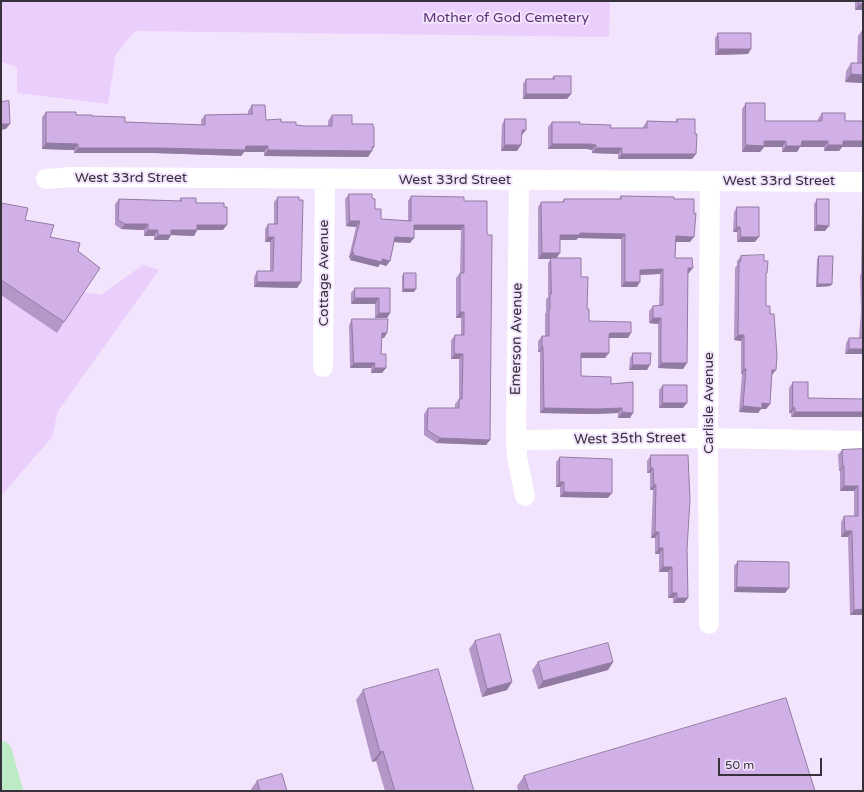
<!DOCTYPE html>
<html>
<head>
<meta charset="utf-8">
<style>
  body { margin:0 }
  #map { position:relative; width:864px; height:792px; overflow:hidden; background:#f3e4fd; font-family:"Varela Round",sans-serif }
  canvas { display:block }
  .frame { position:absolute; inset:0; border:2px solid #36313a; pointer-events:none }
  .scale { position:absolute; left:718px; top:758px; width:104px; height:18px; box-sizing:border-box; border:2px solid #36313a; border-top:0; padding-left:5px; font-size:12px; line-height:14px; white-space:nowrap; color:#36313a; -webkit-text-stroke:3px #f3e4fd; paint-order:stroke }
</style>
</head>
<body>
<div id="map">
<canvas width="864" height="792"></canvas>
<div class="frame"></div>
<div class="scale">50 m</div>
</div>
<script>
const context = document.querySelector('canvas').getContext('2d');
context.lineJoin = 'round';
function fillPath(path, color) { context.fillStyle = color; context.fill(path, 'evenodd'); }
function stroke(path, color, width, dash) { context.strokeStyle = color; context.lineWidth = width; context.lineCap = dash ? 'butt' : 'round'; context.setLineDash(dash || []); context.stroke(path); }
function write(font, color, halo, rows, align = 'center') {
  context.font = font + ' "Varela Round",sans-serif'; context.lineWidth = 4; context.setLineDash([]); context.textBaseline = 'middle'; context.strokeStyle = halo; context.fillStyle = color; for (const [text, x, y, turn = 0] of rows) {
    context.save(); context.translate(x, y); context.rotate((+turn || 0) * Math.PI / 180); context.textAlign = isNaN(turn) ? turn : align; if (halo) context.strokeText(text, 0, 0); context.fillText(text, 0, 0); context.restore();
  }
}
const green = new Path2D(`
  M1,1H610L609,37L135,31L116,54L108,104L17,93V67L1,62Z
  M143,265L159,270L58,411L52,437L1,496V288L62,289L101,295Z`);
const minor = new Path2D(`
  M46,179L71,177L863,182
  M519,180L516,440L517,457L525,496
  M323,367L325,179
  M516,440L708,438L863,441
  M709,624L708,438L710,181`);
const major = new Path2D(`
  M1,752L12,791`);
const wall = new Path2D(`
  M855,1H863V10H855Z
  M863,29V83L845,82L846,71L851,63H857L858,36Z
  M718,33L751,49L748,54L715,55V38Z
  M554,76L571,94L567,99H523V84L526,79H551Z
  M746,103L765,121H818V119L822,113L842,147L839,151H824V147H800L797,152H782V147H764L760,152H742V109Z
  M252,105L266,120L296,125L305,126H328V121L332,115L352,124L372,149L368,157L264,156V152H244L241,156L154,153H74V150L42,149V117L46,112L92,116L125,122L201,125V120L205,115L248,114V111Z
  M505,119L522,135L517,151H501L502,124Z
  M677,119L696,154L692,159H618V154L592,153V150L587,149H548V127L552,122L579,124L610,128H643V127L647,121L675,122Z
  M349,194L372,198L375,209L381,219L408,221V201L411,196L464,201L487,233L490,440L486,445L436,443L424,435V414L428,408H455V404L459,399V359H451V340L455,335H461V318H456V278L460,273L461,230H414V238L410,243L394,242L390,261L386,266L380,264L378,267L350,260V258L349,257L356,227L346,226L345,199Z
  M621,196L674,199L690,242H676L675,258L689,273H688L687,363L683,369L658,368V324L649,323V311L653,306H659L660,274L640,275L637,287H621V239L578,238L576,240H560L556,258L581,277L589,321L628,338H609L605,358H581V376L611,384L630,418H618V413L594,414L540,413V352H538V341L542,336H545V314L546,312V299L548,297V263L551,259H538V207L541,202H562L564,199H619Z
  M278,197L301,282L297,288L254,287V277L257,271H270V242H265V229L268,224H274V202Z
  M181,198L196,203L223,230H197L194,236L171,235L168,240H154V236H144V230L121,229L115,225V204L119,199L179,201Z
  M817,199L825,231H814V204Z
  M1,203L25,220L50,237L78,251L64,322L57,333L1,295Z
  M863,203V354H845L846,343L849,338H859L861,311L860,275L861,274L862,204Z
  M737,207L755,242H737V232H733L734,212Z
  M741,256L764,261L766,275V306L772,375L770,404L766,409H761L758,413L739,412L742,374H741V341L734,340L735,268L737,265V261Z
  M819,256L832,284L830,286L816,287L817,259Z
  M404,273L414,292H402V276Z
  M355,288H390V313L387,318H375V304H351V293Z
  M352,319L387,333L384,338H382L381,354L386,368L382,373H371V368H350L349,325Z
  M633,353L647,370H629L630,358Z
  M793,382L808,398L791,417V413H789V388Z
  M663,385L683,408H659V390Z
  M863,449V615H850L848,537H841V522L844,516H854V491H840V471H839L838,455L842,450Z
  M651,455L687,549L688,598L684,603H673V598H668V572H659V554H655V538H651L653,490H650V473H647V461Z
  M560,457L608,498L560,497V487H556V462Z
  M738,561L785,593L734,592V566Z
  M475,641L512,682L507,690L482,697L469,649Z
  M538,662H613L608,670L538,689L532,670Z
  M363,690L474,791H385L376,761L372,762L356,700Z
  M524,776L815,791H518L517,786Z
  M257,781L287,791H252L251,789Z`);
const shadedWall = new Path2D(`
  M859,4H863V10H855Z
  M719,49H751L748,54L715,55Z
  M851,74L863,75V83L845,82Z
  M526,94H571L567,99H523Z
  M1,124H10L6,129L1,130Z
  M522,130H526L522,135Z
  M764,141H786L782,147H764L760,152H742L746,145Z
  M802,141H828L824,147H800L797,152H782L786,146Z
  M843,141H863V147H842L839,151H824L828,145Z
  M46,143L78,144L74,150L42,149Z
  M552,144H590L596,145L592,150L587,149H548Z
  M505,145H521L517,151H501Z
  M268,146L264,152H244L241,156L154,153H74L78,148Z
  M374,147L371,151H372L368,157L264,156L268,150Z
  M596,148H622L618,154L592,153Z
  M622,154H696L692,159H618Z
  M350,221H360L356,227L346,226Z
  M125,224H148L144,230L121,229Z
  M197,225H227L223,230H194Z
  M414,225H464L461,230H410Z
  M817,225L829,226L825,231H814Z
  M737,227H740L737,232H733Z
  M148,230H158L154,236H144Z
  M171,230H197L194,236L171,235L168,240H154L158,235Z
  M580,233L625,234L621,239L578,238L576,240H556L560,235Z
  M676,236L694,237L690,242H672Z
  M268,237H274L270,242H265Z
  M395,237L414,238L410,243L392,242Z
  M741,237H759L755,242H737Z
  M352,252L354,253L350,258L349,257Z
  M542,253H560L556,259H538Z
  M353,255L382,259L390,261L386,266L380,264L378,267L350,260Z
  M688,268H693L689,273L685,274Z
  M663,269L660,274L637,275L640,270Z
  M257,282H301L297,288L254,287Z
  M625,282H640L637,287H621Z
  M818,284H832L830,286L816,287Z
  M404,289H416L414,292H402Z
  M355,298H379L375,304H351Z
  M460,312H464L461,318H456Z
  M379,313H390L387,318H375Z
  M653,318H661L658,324L649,323Z
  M382,333H387L384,338H378Z
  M610,333H631L628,338H607L609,334Z
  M738,335H744L741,341L734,340Z
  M542,347H543L540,352H538Z
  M849,349H863V354H845Z
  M581,353H609L605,358H577Z
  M455,354H463L459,359H451Z
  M354,363H375L371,368H350Z
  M661,363H687L683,369L658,368Z
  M633,365H650L647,370H629Z
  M374,368H386L382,373H371Z
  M744,369H746L742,374H741Z
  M772,370H776L772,375H768Z
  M663,403H687L683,408H659Z
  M762,403L770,404L766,409H761L758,413L739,412L743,406Z
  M793,407L795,408L791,413H789Z
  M544,408H622L618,413L594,414L540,413Z
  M622,412L633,413L630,418H618Z
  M795,412H863V417H791Z
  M440,438L490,440L486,445L436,443Z
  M843,466H844L840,471H839Z
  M651,468H653L650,473H647Z
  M560,482H564L560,487H556Z
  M654,485H656L653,490H650Z
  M844,486H858L854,491H840Z
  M564,492L612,493L608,498L560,497Z
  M845,531H852L848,537H841Z
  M655,532H659L655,538H651Z
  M659,548H663L659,554H655Z
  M663,567H672L668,572H659Z
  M737,587L789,588L785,593L734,592Z
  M672,593H677L673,598H668Z
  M677,598H688L684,603H673Z
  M863,609V615H850L854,610Z
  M613,662L608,670L538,689L543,681Z
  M512,682L507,690L482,697L487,689Z
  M383,751L376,761L372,762L380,752Z`);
const building = new Path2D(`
  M859,1H863V4H859Z
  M718,33H751V49H719Z
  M863,46V75L851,74V63H862Z
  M554,76H571V94H526V79H554Z
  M9,101L10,124H1V102Z
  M746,103H765V121H822V113H845V121H863V141H843V145H828V141H802L801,146H786V141H764V146L746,145Z
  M252,105H265L266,120L281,119V122H296V125L305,126H332V115H352V124H373V127H374V147H372V151L268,150V146H246L245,150L158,148H78V144L46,143V112H76V115H92V116L125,117V122L205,125V115L252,114Z
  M505,119H526V130H522L521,145H505Z
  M677,119H695V134H697L696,154H622V148H596V145L590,144H552V122H580L579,124L611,125L610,128H647V121L677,122Z
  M349,194H372V198L375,199V209H381V219L411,221V196L464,197V201H487V233L488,235H492L490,440L440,438L427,430L428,408H459V399H462L463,354H455L454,349L455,335H464V312H460V273H464V225H414V238L395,237L390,261L382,259V262L353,255L354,253L352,252L360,221H350Z
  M621,196L674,197V199H694V214L696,213L694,237L676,236L675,258H692L693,268H688L687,363H661V318H653V306L663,305V269L640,270V282H625V234L580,233V235H560V253H542L541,202H564V199H621Z
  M278,197H299V200H303L301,282H257V271H273L274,237H268V224H277Z
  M181,198H196V203H224V207H227V225H197V230H171V235H158V230H148V224H125L118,220L119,199L181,201Z
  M817,199H829V226L817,225Z
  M1,203L28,208L25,220L54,225L50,237L80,243L78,251L100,268L64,322L1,280Z
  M737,207H759V237H741L740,227H737Z
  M764,255V261H768L767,273H766V306H770V314H774L777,355L776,370H772L770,404L762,403V408L743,406L746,369H744V335H738L739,262L741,261V256Z
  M819,256H833L832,284H818Z
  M551,258H581V277H588L587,309H589V321L631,322V333H610L609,334V353H581V376L611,377V384L633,382V413L622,412V408L597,409L544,408L543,347H542V336H549V309H550V294H551Z
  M404,273H416V289H404Z
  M355,288H390V313H379V298H355Z
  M352,319H388L387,333H382L381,354H386V368H374L375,363H354Z
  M863,327V349H849V338H862Z
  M633,353H651L650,365H633Z
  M793,382H808V398L863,399V412H795V408L793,407Z
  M663,385H687V403H663Z
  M863,449V609L854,610L852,531H845L844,516H858V486H844V466H843L842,450Z
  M651,455H688L690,500L687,549L688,598H677V593H672V567H663V548H659V532H655L656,485H654L653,468H651Z
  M560,457L612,459V493L564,492V482H560Z
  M738,561L789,562V588L737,587Z
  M500,634L512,682L487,689L475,641Z
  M608,643L613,662L543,681L538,662Z
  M438,669L474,791H395L383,751L380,752L363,690Z
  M786,698L815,791H529L524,776Z
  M282,774L287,791H260L257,781Z`);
const parkNames = [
  ["Mother of God Cemetery",506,18]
];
const streetNames = [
  ["West 33rd Street",131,178],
  ["West 33rd Street",455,180],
  ["West 33rd Street",779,181],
  ["Cottage Avenue",324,273,-90],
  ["Emerson Avenue",517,339,-89],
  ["Carlisle Avenue",709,403,-90],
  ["West 35th Street",630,439,-1]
];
fillPath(green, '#eacffd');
stroke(minor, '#fff', 20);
stroke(major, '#bdebc6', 22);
fillPath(wall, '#b497c8');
fillPath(shadedWall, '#927ba2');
fillPath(building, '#d1b0e8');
stroke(building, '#927ba2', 1);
write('14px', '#5a3173', '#f3e4fd', parkNames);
write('14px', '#36313a', '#f3e4fd', streetNames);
</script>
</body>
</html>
